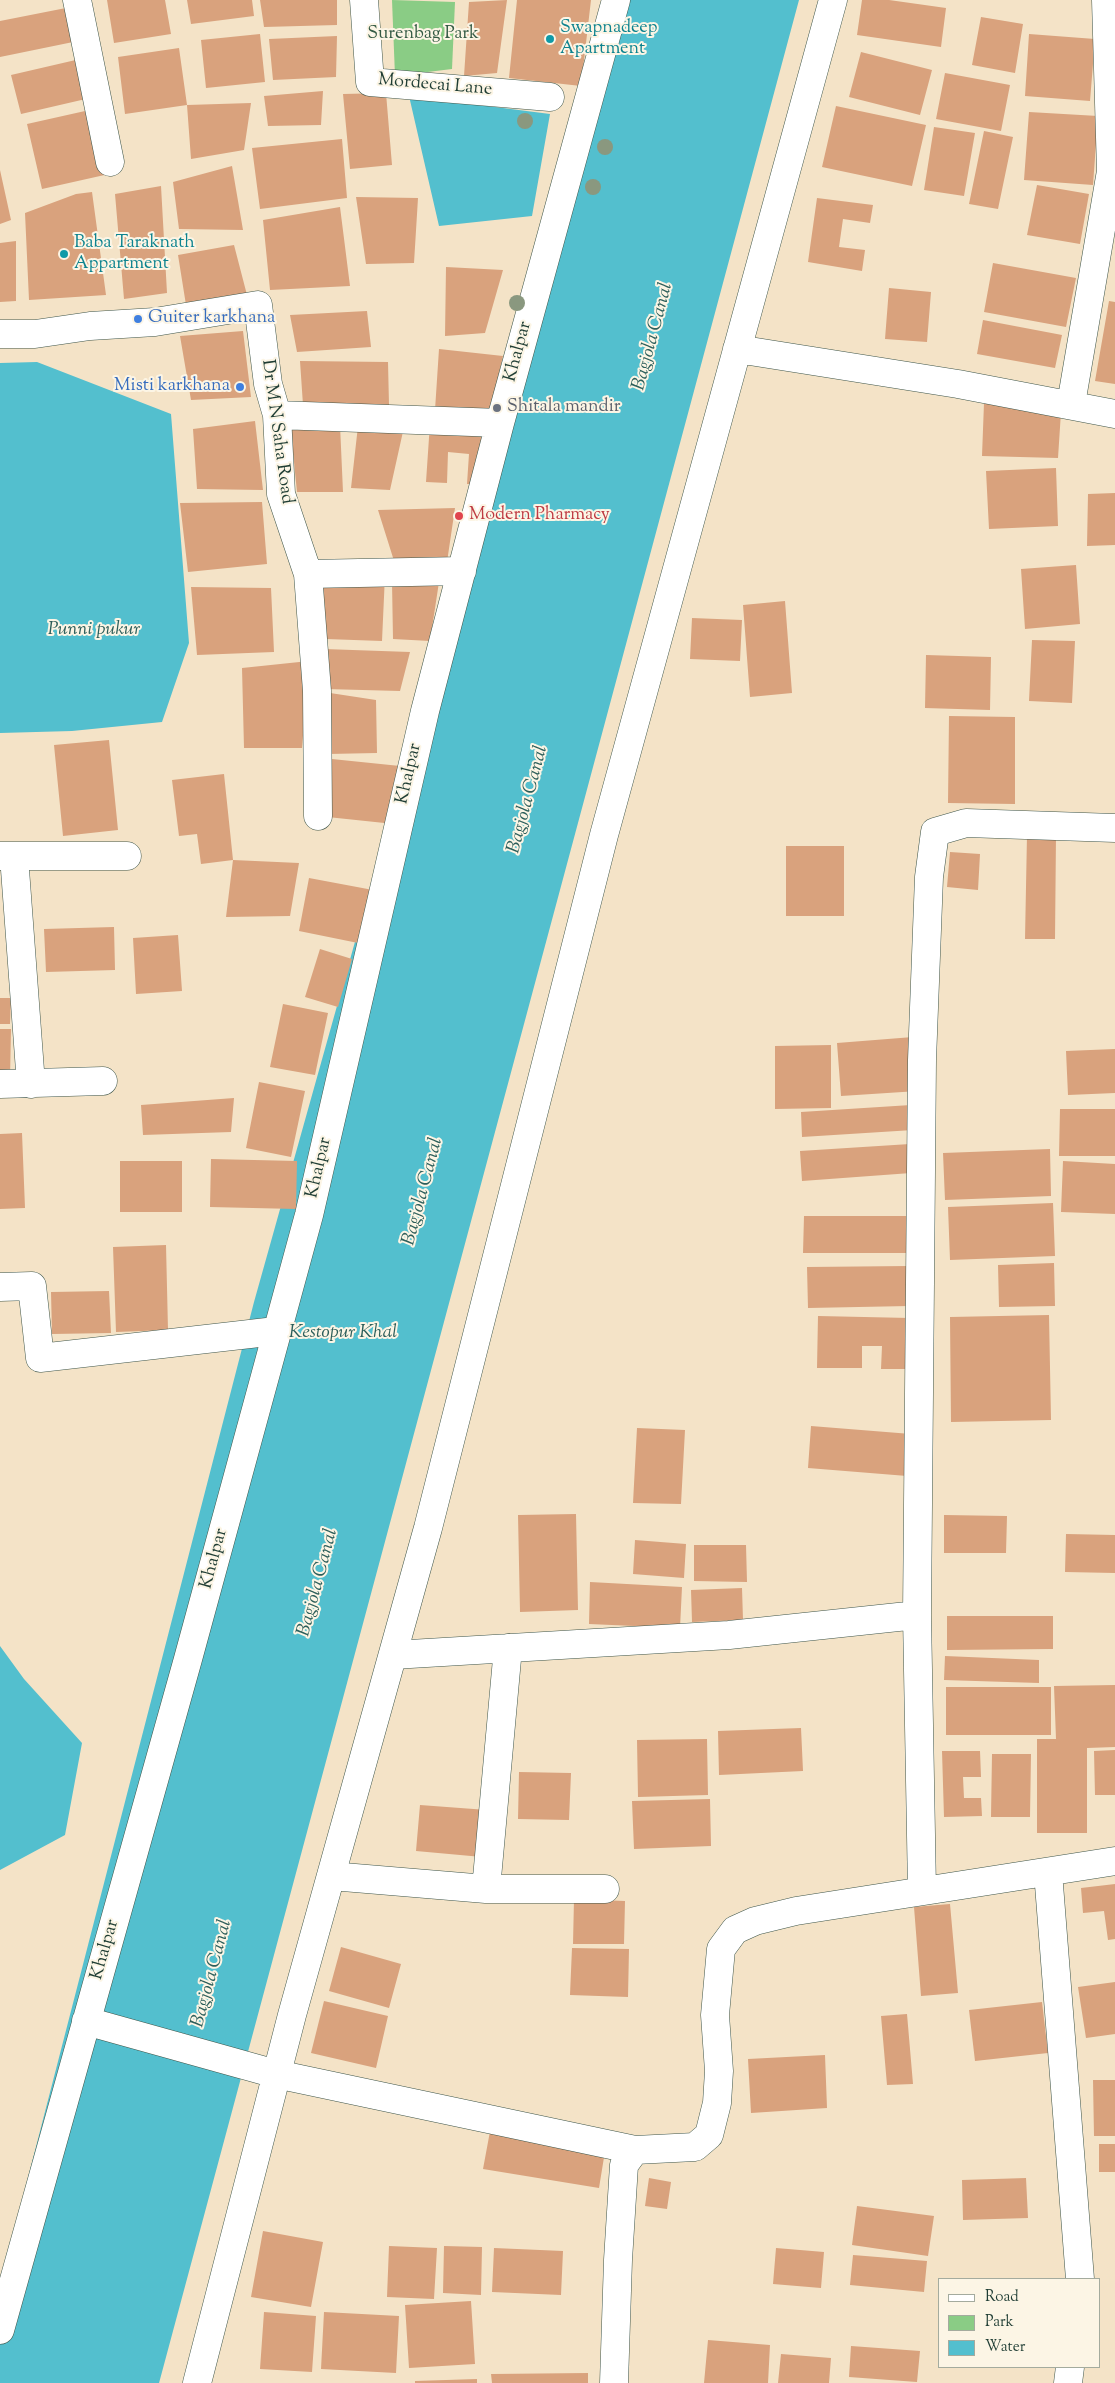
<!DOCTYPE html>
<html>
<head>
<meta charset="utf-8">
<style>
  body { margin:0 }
  #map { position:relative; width:1115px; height:2383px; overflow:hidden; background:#f4e3c7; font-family:"Sorts Mill Goudy",serif }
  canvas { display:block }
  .legend { position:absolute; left:938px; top:2278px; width:162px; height:90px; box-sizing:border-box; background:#fcf5e5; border:1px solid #a4ab9e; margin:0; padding:6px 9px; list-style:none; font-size:15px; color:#1f3d34 }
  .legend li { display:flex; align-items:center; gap:10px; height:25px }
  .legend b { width:25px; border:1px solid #a4ab9e }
</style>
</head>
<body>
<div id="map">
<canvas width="1115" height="2383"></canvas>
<ul class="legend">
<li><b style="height:6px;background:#fff"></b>Road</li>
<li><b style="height:14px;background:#8acc85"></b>Park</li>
<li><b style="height:14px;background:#53bfce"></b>Water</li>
</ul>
</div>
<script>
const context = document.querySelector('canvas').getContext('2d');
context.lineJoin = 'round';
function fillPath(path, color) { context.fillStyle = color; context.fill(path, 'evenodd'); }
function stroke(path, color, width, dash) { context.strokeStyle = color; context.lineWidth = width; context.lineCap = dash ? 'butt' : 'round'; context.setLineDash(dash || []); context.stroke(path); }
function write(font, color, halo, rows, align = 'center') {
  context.font = font + ' "Sorts Mill Goudy",serif'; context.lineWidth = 4; context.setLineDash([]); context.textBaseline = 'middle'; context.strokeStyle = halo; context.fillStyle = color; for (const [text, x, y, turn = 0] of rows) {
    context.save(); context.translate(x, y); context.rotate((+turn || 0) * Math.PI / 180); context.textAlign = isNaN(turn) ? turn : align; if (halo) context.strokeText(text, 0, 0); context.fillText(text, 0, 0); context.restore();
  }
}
const green = new Path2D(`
  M392,0L455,2L452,69L395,76Z`);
const water = new Path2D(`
  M619,0H799L159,2383H0V2286L254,1302Z
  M409,96L550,114L532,216L439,226Z
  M37,362L171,414L189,643L162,722L72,731L0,733V363Z
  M0,1646L24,1679L82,1743L65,1835L0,1870Z`);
const building = new Path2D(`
  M107,0H165L171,34L114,43Z
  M187,0H252L254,16L191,24Z
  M260,0H337V25L264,27Z
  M507,0L497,73L464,76L469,2Z
  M517,0H591L581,86L509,78Z
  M862,0H889L946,8L941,47L857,35Z
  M71,7L78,41L0,57V21Z
  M981,17L1023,24L1015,73L972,65Z
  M260,34L265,82L206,88L201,40Z
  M1029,34L1095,39L1090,101L1025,96Z
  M337,36L336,77L273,80L269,39Z
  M179,48L187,105L125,114L118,57Z
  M861,52L932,70L920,115L849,97Z
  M80,59L90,98L21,114L11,75Z
  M945,73L1010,85L1001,131L936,119Z
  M323,91L321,125L268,126L264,96Z
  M386,93L392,165L350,169L343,94Z
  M251,103L244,150L191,159L187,105Z
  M836,106L926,125L912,186L822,167Z
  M94,109L109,174L42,189L27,124Z
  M1029,112L1098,116L1093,185L1024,180Z
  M934,127L975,133L964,196L924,190Z
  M984,131L1013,137L998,209L969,204Z
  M342,139L347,198L260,209L252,148Z
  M232,166L243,230L179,229L173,182Z
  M0,170L11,220L0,224Z
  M1037,185L1089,194L1080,244L1027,235Z
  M161,186L167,293L124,299L115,194Z
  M92,192L106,295L29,300L25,213L76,194Z
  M356,197L418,198L414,263L366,264Z
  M817,198L873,205L870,223L843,219L839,247L865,250L862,271L808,262Z
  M340,207L350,286L270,290L263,220Z
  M16,241V301L0,302V243Z
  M234,245L247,295L186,305L178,255Z
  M993,263L1076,278L1066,327L984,312Z
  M446,267L503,270L485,333L445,336Z
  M889,288L931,292L927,342L885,339Z
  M1109,301L1115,302V384L1095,381Z
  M367,311L371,347L297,352L290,315Z
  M983,320L1062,335L1055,368L977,354Z
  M243,331L251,397L191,400L180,336Z
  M439,349L503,356L490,413L435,410Z
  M300,361L388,362L389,405H303Z
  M984,403L1061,412L1058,458L982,456Z
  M255,421L263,490L197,489L193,429Z
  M290,422L340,425L343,492H297Z
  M430,423L486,427L483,485L467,484L469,454L448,452L447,483L426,482Z
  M358,426L404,427L390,490L351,488Z
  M1056,468L1058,526L989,529L986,471Z
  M1115,493V545L1087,546L1088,494Z
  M262,502L267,564L188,572L180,503Z
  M455,508L447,562L395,564L378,510Z
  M1076,565L1080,624L1025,629L1021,569Z
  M308,574L385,575L382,641L326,639Z
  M392,582H439L430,641L393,639Z
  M191,587L271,588L274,652L197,655Z
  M785,601L792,693L750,697L743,605Z
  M692,618L742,620L740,661L690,659Z
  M1032,640L1075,641L1072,703L1029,701Z
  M324,649L410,652L400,691L325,689Z
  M926,655L991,657L990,710L925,708Z
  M309,661L302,748H244L242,668Z
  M317,691L376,700L377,753L328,754Z
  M949,716L1015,717V804L948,803Z
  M109,740L118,830L63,836L54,745Z
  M322,758L400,766L394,824L318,816Z
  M224,774L233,860L201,864L197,834L179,836L172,780Z
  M1027,835H1056L1055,939H1025Z
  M786,846H844V916H786Z
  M950,852L980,854L978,890L947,887Z
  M233,860L299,863L290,916L226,917Z
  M309,878L373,890L363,944L299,931Z
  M114,927L115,970L46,972L44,929Z
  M178,935L182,991L136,994L133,938Z
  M320,949L352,959L338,1007L305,997Z
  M0,998H11L10,1024H0Z
  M283,1004L328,1013L315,1075L270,1067Z
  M0,1029H11L10,1078H0Z
  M913,1037L918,1091L841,1096L837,1043Z
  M831,1045V1108L775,1109V1046Z
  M1115,1049V1093L1068,1095L1066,1051Z
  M259,1082L305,1091L291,1157L246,1148Z
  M234,1098L231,1132L143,1135L141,1105Z
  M911,1105L913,1130L802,1137L801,1112Z
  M1060,1109H1115V1156H1059Z
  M22,1133L25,1208L0,1209V1134Z
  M910,1144L911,1173L802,1181L800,1151Z
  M1050,1149L1051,1196L945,1200L943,1153Z
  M211,1159L297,1161L296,1209L210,1207Z
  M120,1161H182V1212H120Z
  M1063,1161L1115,1164V1214L1061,1212Z
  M1053,1203L1055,1256L950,1260L948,1207Z
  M804,1216H907V1253H803Z
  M166,1245L168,1330L116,1332L113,1247Z
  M1054,1263L1055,1306L999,1307L998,1265Z
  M909,1266V1306L808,1308L807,1267Z
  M109,1291L111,1333L52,1334L51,1292Z
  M1049,1315L1051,1420L951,1422L950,1317Z
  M818,1316L910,1318L909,1369H881L882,1346H862V1368H817Z
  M811,1426L911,1434L907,1476L808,1468Z
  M637,1428L685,1430L681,1504L633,1503Z
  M576,1514L578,1610L520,1612L518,1515Z
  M944,1515L1007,1516L1006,1553H944Z
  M1066,1534L1115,1535V1573L1065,1572Z
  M635,1540L686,1544L684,1578L633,1574Z
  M694,1545H746L747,1582L694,1581Z
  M590,1582L682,1587L680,1628L589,1624Z
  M742,1588L743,1620L692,1622L691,1590Z
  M947,1616H1053V1649L947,1650Z
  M945,1656L1039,1660V1683L944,1680Z
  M1115,1685V1747L1087,1748V1833H1037V1739H1056L1054,1686Z
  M946,1687H1051V1735H946Z
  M801,1728L803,1771L719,1775L718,1731Z
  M707,1739L708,1795L638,1797L637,1740Z
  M1115,1750V1795H1095L1094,1751Z
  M942,1751H980L981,1777H963L964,1798H981L982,1816L944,1817Z
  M992,1754H1031L1030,1817H991Z
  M519,1772L571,1773L569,1820L518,1819Z
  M710,1799L711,1846L634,1849L632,1801Z
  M420,1805L487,1810L482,1857L416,1851Z
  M1115,1884V1939L1108,1940L1104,1911L1083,1913L1081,1888Z
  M574,1899L625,1901L624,1944H573Z
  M950,1904L958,1993L921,1996L914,1907Z
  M341,1947L401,1964L389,2008L329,1991Z
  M572,1948L629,1949L628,1997L570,1995Z
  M1115,1982V2034L1086,2038L1078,1987Z
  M324,2001L388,2016L376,2068L311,2053Z
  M1042,2002L1048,2053L975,2061L969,2010Z
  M907,2014L913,2084L887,2085L881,2016Z
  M825,2055L827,2108L751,2113L748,2059Z
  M1093,2080H1115V2136H1094Z
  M491,2126L606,2145L599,2188L483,2169Z
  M1099,2144H1115V2172H1099Z
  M649,2178L671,2182L667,2209L645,2206Z
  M1026,2178L1028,2218L963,2220L962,2180Z
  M857,2206L934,2216L928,2256L852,2245Z
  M263,2231L323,2242L311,2307L251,2297Z
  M389,2246L437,2248L434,2299L387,2297Z
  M444,2246L482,2247L481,2295L443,2293Z
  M494,2248L563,2251L561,2295L492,2292Z
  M776,2248L824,2252L821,2288L773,2284Z
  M853,2255L927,2261L924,2292L850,2285Z
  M471,2301L475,2364L409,2368L405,2305Z
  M264,2312L316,2316L312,2372L260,2369Z
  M324,2312L399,2316L396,2373L321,2369Z
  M708,2340L770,2345L768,2383H704Z
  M851,2346L920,2351L917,2382L849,2377Z
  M781,2354L831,2358L829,2383H778Z
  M588,2373V2383H492L491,2374Z
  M477,2379V2383H415V2381Z`);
const minor = new Path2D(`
  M77,0L110,162
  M364,0L370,82L550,97
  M0,334H35L90,326L155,322L258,305L268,384L277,415L281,494L308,574L317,691L318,816
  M737,349L958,384L1115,414
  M1071,404L1111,171L1106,0
  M277,415L500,423
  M308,574L462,571
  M0,856H127
  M14,856L31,1084
  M0,1084L103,1081
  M0,1287L32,1286L40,1358L276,1331
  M393,1655L729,1635L917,1615
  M1048,1872L1080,2279
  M331,1876L486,1889H605
  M486,1889L508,1648
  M922,1890L917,1615L922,1060L929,877L935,832L966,823L1115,828
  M86,2021L276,2074L635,2150
  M0,2330L188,1659L309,1215L425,711L500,423L616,0
  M197,2383L292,2015L428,1528L604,835L833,0
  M614,2383L618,2260L624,2165L635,2150L695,2147L709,2135L717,2103L719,2071L715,2015L721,1949L735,1930L755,1921L796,1911L1115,1861
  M1068,2383L1070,2367`);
const trees = [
  [525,121],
  [605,147],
  [593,187],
  [517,303]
];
const markers = [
  [550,39,5,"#0f9aa8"],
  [64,254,5,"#0f9aa8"],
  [138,319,5,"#3f7fe0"],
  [240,387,5,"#3f7fe0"],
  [497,408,5,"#6b7280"],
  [459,516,5,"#e0444e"]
];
const cultureNames = [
  ["Swapnadeep",560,29],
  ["Apartment",560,50],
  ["Baba Taraknath",74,244],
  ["Appartment",74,265]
];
const parkNames = [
  ["Surenbag Park",423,35]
];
const streetNames = [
  ["Mordecai Lane",435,86,5],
  ["Khalpar",519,352,-75],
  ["Dr M N Saha Road",276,432,82],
  ["Khalpar",410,774,-77],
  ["Khalpar",320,1168,-77],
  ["Khalpar",215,1559,-75],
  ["Khalpar",106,1950,-74]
];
const shopNames = [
  ["Guiter karkhana",148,319],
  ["Misti karkhana",230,387,"right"]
];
const worshipNames = [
  ["Shitala mandir",507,408]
];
const healthNames = [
  ["Modern Pharmacy",469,516]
];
const waterNames = [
  ["Bagjola Canal",654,337,-75],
  ["Punni pukur",94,631],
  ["Bagjola Canal",529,800,-75],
  ["Bagjola Canal",424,1192,-75],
  ["Kestopur Khal",343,1334],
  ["Bagjola Canal",319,1583,-75],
  ["Bagjola Canal",213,1974,-75]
];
fillPath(green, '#8acc85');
fillPath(water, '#53bfce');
fillPath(building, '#d9a27d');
stroke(minor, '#3f564a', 29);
stroke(minor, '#fff', 28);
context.fillStyle = '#8a987f';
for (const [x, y] of trees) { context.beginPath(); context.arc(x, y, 8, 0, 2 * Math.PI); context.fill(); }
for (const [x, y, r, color] of markers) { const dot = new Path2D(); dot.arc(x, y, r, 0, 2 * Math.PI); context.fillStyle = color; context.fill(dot); stroke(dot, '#fcf5e5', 2); }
write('18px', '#0d838f', '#fcf5e5', cultureNames, 'left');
write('18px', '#345a44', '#fcf5e5', parkNames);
write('18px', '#1f3d34', '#fcf5e5', streetNames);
write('18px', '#366cbe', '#fcf5e5', shopNames, 'left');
write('18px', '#5b616d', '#fcf5e5', worshipNames, 'left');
write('18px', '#be3a42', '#fcf5e5', healthNames, 'left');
write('italic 19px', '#2c5e5a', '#fcf5e5', waterNames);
</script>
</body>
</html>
